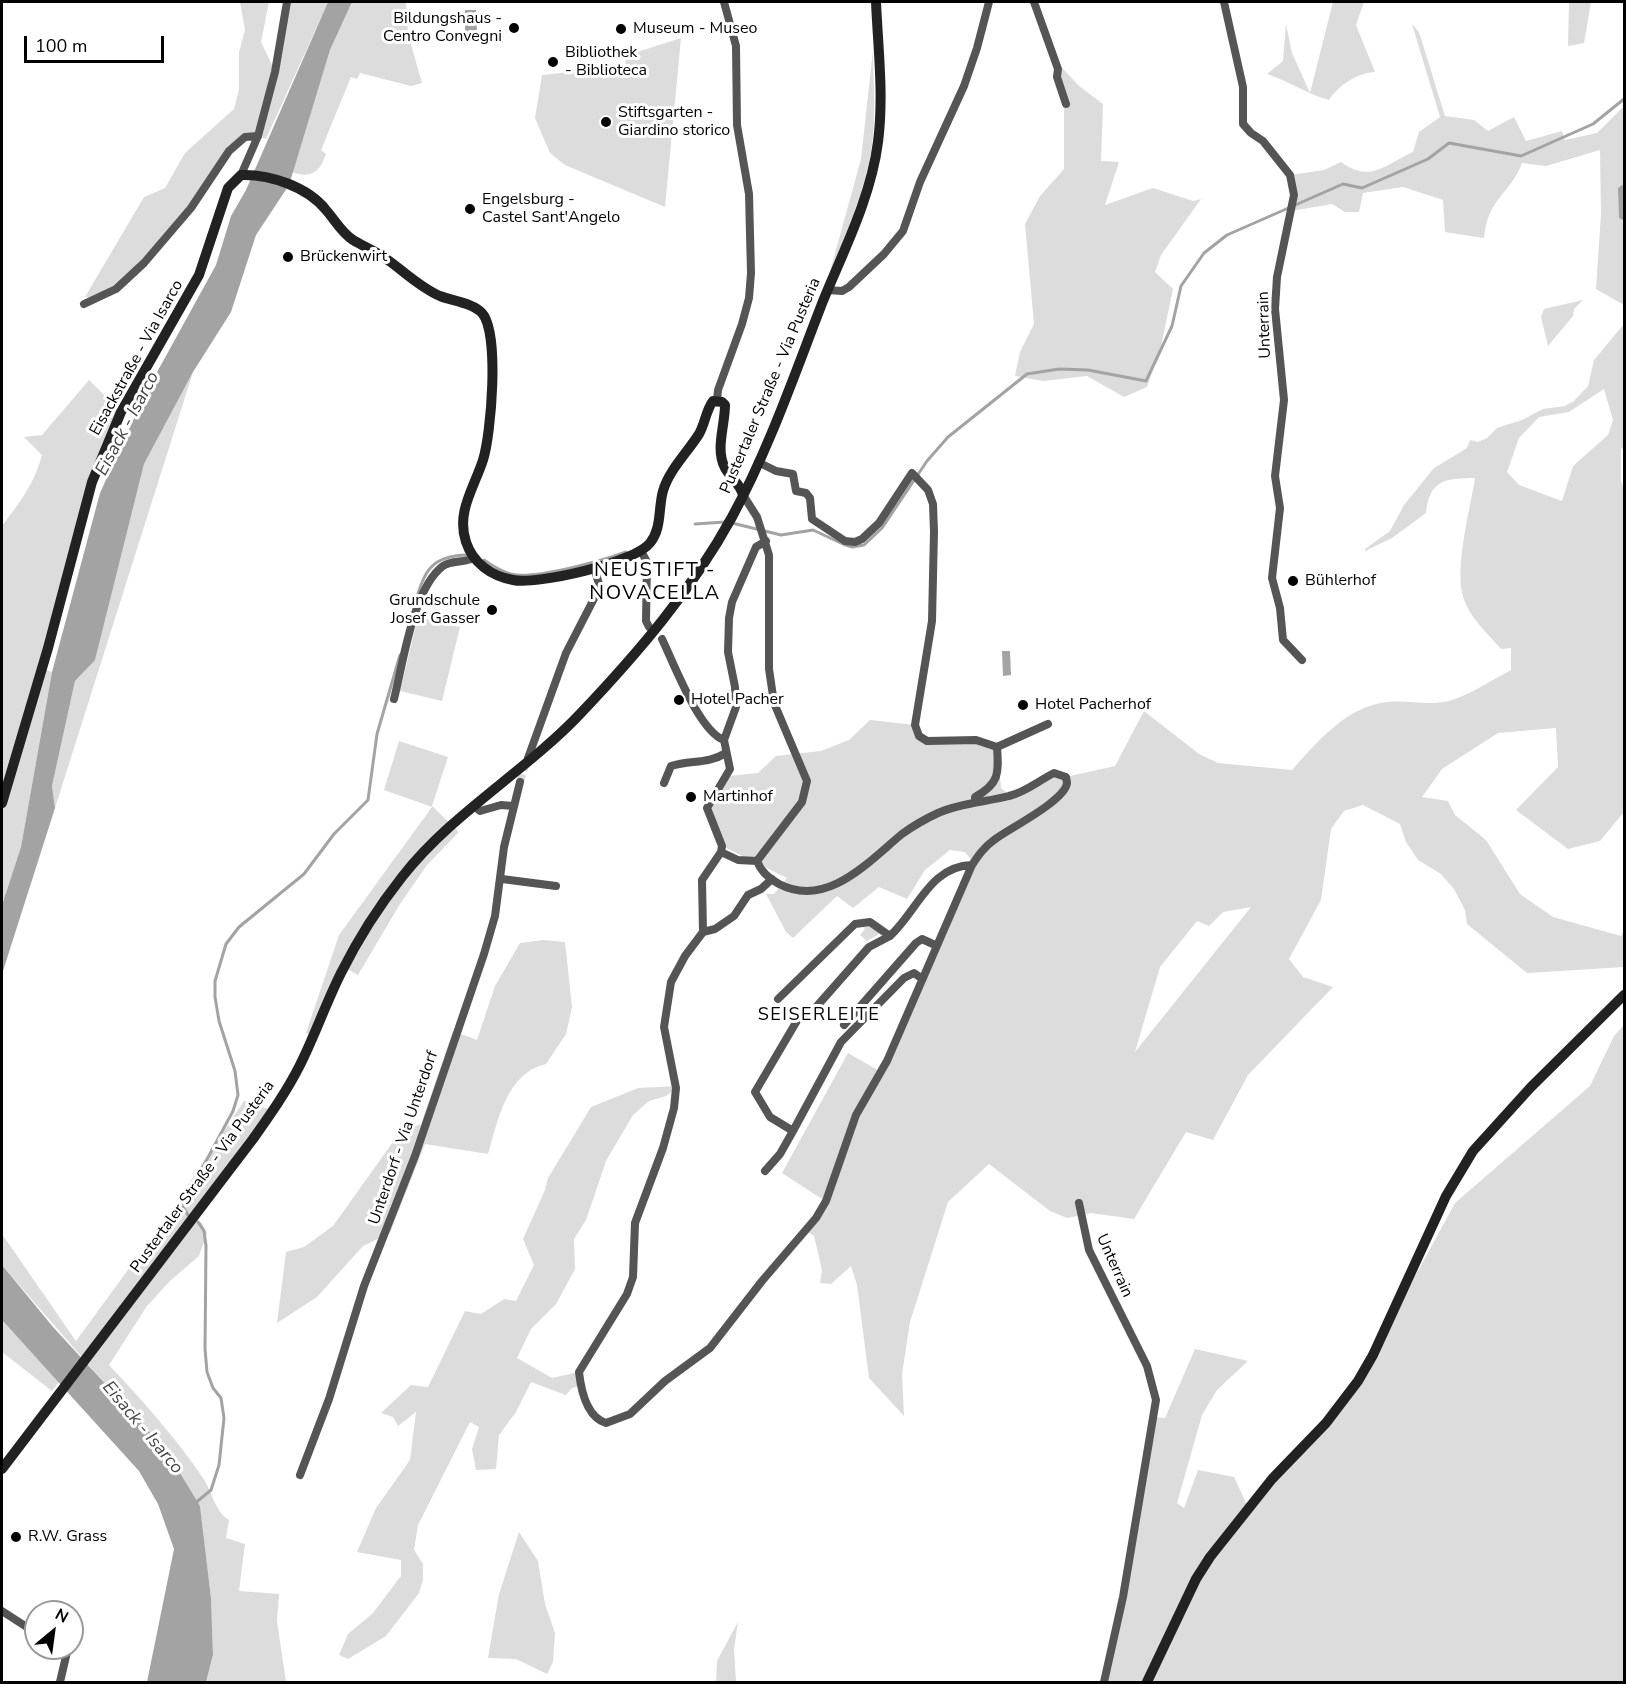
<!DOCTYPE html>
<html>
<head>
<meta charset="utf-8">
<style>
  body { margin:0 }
  #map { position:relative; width:1626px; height:1684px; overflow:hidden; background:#fff; font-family:"Nunito Sans",sans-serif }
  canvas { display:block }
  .frame { position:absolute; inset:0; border:3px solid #000; pointer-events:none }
  .north { position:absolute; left:24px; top:1600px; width:60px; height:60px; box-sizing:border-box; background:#fff; border:2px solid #999; border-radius:50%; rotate:29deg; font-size:16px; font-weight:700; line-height:24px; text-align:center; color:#000 }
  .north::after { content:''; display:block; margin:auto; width:21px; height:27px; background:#000; clip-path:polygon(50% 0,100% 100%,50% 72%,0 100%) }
  .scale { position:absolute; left:24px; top:36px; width:140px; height:27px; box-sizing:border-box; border:3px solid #000; border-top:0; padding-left:8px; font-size:18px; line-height:21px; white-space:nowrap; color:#000; -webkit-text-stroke:4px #fff; paint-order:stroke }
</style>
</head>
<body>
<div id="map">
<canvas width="1626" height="1684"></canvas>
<div class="frame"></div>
<div class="north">N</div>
<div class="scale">100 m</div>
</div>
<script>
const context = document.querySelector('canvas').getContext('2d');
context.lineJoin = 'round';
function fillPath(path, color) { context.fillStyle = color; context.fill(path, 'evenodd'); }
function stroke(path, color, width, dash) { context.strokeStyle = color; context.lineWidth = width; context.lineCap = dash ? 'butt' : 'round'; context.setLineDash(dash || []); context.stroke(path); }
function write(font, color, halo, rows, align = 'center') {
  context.font = font + ' "Nunito Sans",sans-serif'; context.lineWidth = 6; context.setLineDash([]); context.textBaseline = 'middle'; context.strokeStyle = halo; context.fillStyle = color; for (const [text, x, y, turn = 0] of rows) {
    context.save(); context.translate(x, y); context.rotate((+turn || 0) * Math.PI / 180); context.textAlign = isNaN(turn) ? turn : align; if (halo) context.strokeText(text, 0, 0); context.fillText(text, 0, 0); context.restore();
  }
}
const green = new Path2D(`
  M240,2H269L261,42L275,71L287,2H328L266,139L252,135L229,151L191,208L144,263L102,297H85L144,197L165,188L185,153L234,109L239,89V52L245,30Z
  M352,2H406L408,34L422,83L411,86L360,73L357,79L351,77L321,150L326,154C320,172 311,179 292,172L330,50Z
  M1333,2H1364L1356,25L1375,72C1357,73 1339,85 1329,100C1307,94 1289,81 1267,74L1283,61L1286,24L1292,53L1310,93Z
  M1569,2H1591L1584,43L1568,46Z
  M1412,24L1419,32L1445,116L1474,120L1488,131L1514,117L1526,141L1562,131L1565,140L1597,133L1624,106V305L1596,289L1601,214L1600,150L1546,166L1522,163C1510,195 1488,197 1484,238L1445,232L1443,200L1403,187L1363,193L1359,212H1345L1332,204L1291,211L1290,175L1324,170L1341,162C1370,183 1383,166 1413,152L1419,132L1440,117Z
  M681,38L665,207L565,165L550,153L535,118L542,75L626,66L625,56Z
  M873,50C873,74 875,99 874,123C872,179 845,234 826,286L861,159Z
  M1053,58L1079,86L1103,104L1101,161L1119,162L1105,205L1153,188L1193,201L1201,199L1161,255L1155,272L1173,289L1161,346L1147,387L1124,397L1087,376L1043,381L1015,376L1020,352L1034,324L1025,224L1040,196L1064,169V109Z
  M1583,300L1574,309L1573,316L1548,346L1541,317L1544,309Z
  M1624,324V451L1621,447V481L1624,488V812L1600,841L1568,849L1516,810L1558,767L1556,728L1498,733L1442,769L1422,797L1448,801L1455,815L1486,840L1520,894L1553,917L1621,936L1624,931V967L1527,973L1467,924L1465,910L1454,889L1441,874L1418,860L1406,842L1400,824L1363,805L1344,811L1331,829L1321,900L1289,959L1303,977L1333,987L1248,1075L1213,1140L1186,1132L1134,1219L1091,1213L1067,1218L1050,1211L989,1164L948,1202L910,1322L902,1374L904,1416L869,1378L857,1285L851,1266L831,1284L820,1283L822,1270L814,1236L806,1231L825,1201L782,1173L848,1053L881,1072L935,945L976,866L965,852L950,850L925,870L907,899L879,887L853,908L837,896L793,938L786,932L766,894H774L787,878L722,846L708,803L729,776L758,773L776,756L821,751L849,740L870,720L915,725L927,741L976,740L997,747L1001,788L1011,796L1049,776L1066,777L1115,766L1144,711L1199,754L1218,763L1292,770C1317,742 1348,705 1388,702C1409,700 1428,706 1449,701C1470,695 1492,680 1511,670V648L1501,649C1487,633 1467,615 1462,593C1456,561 1470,510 1475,478C1446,478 1429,480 1426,513L1392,538L1365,551V549L1390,531L1404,505L1434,468L1467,448L1470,440L1478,442L1487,438L1497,428L1522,420L1543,409L1565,406L1574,401L1588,386L1594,360ZM1604,389L1613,420L1608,435L1573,466L1562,501L1519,485L1507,472L1519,438L1539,417L1569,412ZM1251,907L1135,1052L1160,967L1197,921L1209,926L1223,912Z
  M193,372L55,808L52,786L75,681L95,659L144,464Z
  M89,380L121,412L107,444L43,669L52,672L21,847L2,905V526C19,503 35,483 42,455L24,437L42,435Z
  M418,617L460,627L442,701L400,691Z
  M399,741L448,757L432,806L459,832L427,865L400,904L358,975L340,965L309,1034L306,1033L339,935L432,807L384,790Z
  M870,926L881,933L867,941L860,935L865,929L863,927Z
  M543,940L565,942L572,1007L566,1034L546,1064C506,1073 498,1121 488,1154L425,1144L390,1233L363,1246L317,1297L277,1323L286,1252L304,1247L333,1226L400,1132L421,1124L453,1031L477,1040L495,986L520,943Z
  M1624,1025V1682H1104L1155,1417L1165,1418L1195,1349L1248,1361L1217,1390L1202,1415L1177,1503L1184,1508L1198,1470L1234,1477L1248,1507L1358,1381L1455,1203L1590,1086L1614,1036Z
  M679,1086L666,1096L649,1101L633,1115L606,1161L586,1220L574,1239L575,1269L556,1304L531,1329L517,1358L552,1378L579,1372L580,1386L572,1388L566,1395L531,1382L516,1412L499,1435L496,1469L476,1470L472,1449L479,1427L470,1422L418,1525L414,1550L423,1564V1579L419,1593L386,1636L348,1659L339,1655L348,1634L373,1613L401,1576V1560L357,1552L376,1508L410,1460L416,1412L398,1426L393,1417L381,1413L411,1385L428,1387L465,1311L481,1314L504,1299L516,1301L534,1265L523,1239L545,1190L548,1178L591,1107L638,1088Z
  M244,1101L268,1109L194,1218L202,1223L207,1233L199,1256L170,1281L147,1306L109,1365C143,1401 175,1437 203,1478C212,1491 215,1512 229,1520L226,1538L245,1544L239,1591L279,1594L277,1621L286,1682H206L213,1655L211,1598L200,1506L125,1407L2,1265V1234L76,1341L168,1215Z
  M2,1320L59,1382L52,1391L2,1352Z
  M519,1532L538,1561L545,1604L555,1633L553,1662L547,1674L516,1659L488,1658L499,1594Z
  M738,1622L734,1649L736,1682H716L717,1661Z`);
const water = new Path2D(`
  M328,2H352L330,50L289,185L256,235L231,312L193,372L144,464L95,660L75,681L52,786L55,808L2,974V905L21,847L52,672L100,493L145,394L216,265L231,216L246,190Z
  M465,10H476L477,32H465Z
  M1622,185L1624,186L1623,220L1619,218L1618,188Z
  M1002,651H1010L1011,675L1003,676Z
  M2,1265L53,1327L166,1450L200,1506L211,1598L213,1655L206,1682H147L174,1549L158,1504L139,1471L2,1320Z`);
const stream = new Path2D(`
  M732,523L781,535L813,530L843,544L852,547L864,545L882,528L927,461L948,437L1027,374L1059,369L1088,370L1146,381L1172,326L1181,286L1204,253L1227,235L1343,184L1362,188L1428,159L1449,143L1521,156L1593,124L1624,99
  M695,524L725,522
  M484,560C494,567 505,574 517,575C542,577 602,561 626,552
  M415,603C425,570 431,556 467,555
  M188,1215L183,1207L185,1200L233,1111L238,1095L235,1071L219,1021L215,997V981L226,944L239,927L304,874L334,834L368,800L377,734L400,655
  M194,1504L211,1490L219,1465L224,1418L221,1398L213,1388L207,1372L205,1349L206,1246L204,1231L198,1222`);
const streetTunnel = new Path2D(`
  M520,782L526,762`);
const street = new Path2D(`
  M1034,2L1058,69L1057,77L1066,104
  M1224,2L1243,87V124L1251,133L1263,141L1290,175L1294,195L1277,277L1275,309L1284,400L1275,476L1280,508L1272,578L1280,608L1283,640L1302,660
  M241,175L258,136L275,72L287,2
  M828,290L842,291L849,287L884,254L903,231L920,182L964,86L977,48L989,2
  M84,304L116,289L144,263L191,208L229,151L245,137L258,136
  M717,400L718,390L742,324L749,298L751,273L749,194L737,125L736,46L724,2
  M758,462L776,471L793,474L796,491L806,493L810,498L812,519L845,541L855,542L862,539L879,523L912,473L928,490L933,504L934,532L932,621L915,725L919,736L927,741L976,740L997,747
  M743,495L757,517L769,555V669L774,703L807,781L802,802L757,861
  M641,551L647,562L646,621L649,627
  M594,568L600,587L605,591
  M662,639C674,664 699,731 724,740
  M394,699C403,664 413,588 443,566C452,560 464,563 474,558
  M528,758L566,653L600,587
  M664,783L671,766C691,760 708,764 726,753
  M975,802V797C999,784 999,774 997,747L1048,724
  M474,806L480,811L501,805L513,806
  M721,852L738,860L757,861
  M757,861C761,872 769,878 779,884C827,909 869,861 902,834C913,826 925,819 938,813C960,803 986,802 1009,796C1026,792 1038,781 1054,773L1066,777L1067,783C1065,801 1008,829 994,840C984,847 978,856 972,865L887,1061L856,1115L826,1201L816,1218L762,1281L710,1348L665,1381L630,1414L606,1423C587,1417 581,1390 579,1372L627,1294L633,1277L635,1223L663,1148L674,1108L676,1088L664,1027L671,982L685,956L703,932L702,880L721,852L722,846L707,808L730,769L724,740L736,707L735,687L728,652L729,618L732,602L756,547L766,541
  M502,879L556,886
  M703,932L715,929L734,916L748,895L761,889L772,879
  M890,936C918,910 930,866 972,865
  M778,999L855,924L870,922L890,936L869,947L810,1014
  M798,1019L755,1092L770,1117L793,1131L841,1042L904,978L914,973L921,978
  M844,1025L916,943L922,939L935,945
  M765,1171L780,1154L793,1131
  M1079,1203L1089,1250L1147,1366L1156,1400L1123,1597L1104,1682
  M300,1475L329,1399L364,1286L415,1156L484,954L495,916L504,847L520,782
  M2,1611L36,1633
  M60,1682L67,1652L60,1648`);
const secondary = new Path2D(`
  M2,803L48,648L92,482L121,412L199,275L228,188L241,175C270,174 308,187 326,210C335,220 341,232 353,240C363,246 375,251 385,258C404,271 419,287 440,296C453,301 473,303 482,313C500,333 491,435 483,460C474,488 456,512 466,542C473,563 491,576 513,580C537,585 634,563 650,543C662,528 658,509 663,491C669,470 687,453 699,434C705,424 706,410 713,401L722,402L725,405C725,426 715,449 725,468C731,479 740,483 743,495
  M2,1469L253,1139C270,1115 287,1091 300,1065C315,1035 326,1003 341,973C358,939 379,906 402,877C452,813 525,772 580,714C637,654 692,590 732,517C769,449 795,373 823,301C844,250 871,197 878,142C884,96 878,48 876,2
  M1147,1682L1196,1579L1210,1557L1272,1479L1326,1423L1358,1381L1373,1355L1446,1196L1473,1151L1531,1087L1624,995`);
const markers = [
  [514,28,6,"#000"],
  [621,29,6,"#000"],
  [553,62,6,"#000"],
  [606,122,6,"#000"],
  [470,209,6,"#000"],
  [288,257,6,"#000"],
  [1293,581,6,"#000"],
  [492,610,6,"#000"],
  [679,700,6,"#000"],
  [1023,705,6,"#000"],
  [691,797,6,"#000"],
  [16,1537,6,"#000"]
];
const poiNames = [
  ["Bildungshaus -",502,19,"right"],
  ["Centro Convegni",502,37,"right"],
  ["Museum - Museo",633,29],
  ["Bibliothek",565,53],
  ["- Biblioteca",565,71],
  ["Stiftsgarten -",618,113],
  ["Giardino storico",618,131],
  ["Engelsburg -",482,200],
  ["Castel Sant'Angelo",482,218],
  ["Brückenwirt",300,257],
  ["Bühlerhof",1305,581],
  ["Grundschule",480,601,"right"],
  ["Josef Gasser",480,619,"right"],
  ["Hotel Pacher",691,700],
  ["Hotel Pacherhof",1035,705],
  ["Martinhof",703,797],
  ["R.W. Grass",28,1537]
];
const streetNames = [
  ["Unterrain",1265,325,-92],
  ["Eisackstraße - Via Isarco",137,358,-61],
  ["Pustertaler Straße - Via Pusteria",771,386,-67],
  ["Unterdorf - Via Unterdorf",404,1138,-71],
  ["Pustertaler Straße - Via Pusteria",203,1177,-54],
  ["Unterrain",1114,1266,66]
];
const waterNames = [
  ["Eisack - Isarco",128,424,-62],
  ["Eisack - Isarco",142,1428,50]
];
const neighbourhoodNames = [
  ["SEISERLEITE",819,1016]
];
const quarterNames = [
  ["NEUSTIFT -",655,571],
  ["NOVACELLA",655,594]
];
fillPath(green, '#dcdcdc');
fillPath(water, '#a3a3a3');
stroke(stream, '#a3a3a3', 3);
stroke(streetTunnel, '#d9d9d9', 8, [8, 4]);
stroke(street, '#555', 8);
stroke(secondary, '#222', 10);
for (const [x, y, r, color] of markers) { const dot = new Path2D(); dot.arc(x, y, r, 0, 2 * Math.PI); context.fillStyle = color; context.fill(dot); stroke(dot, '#fff', 2); }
write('16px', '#000', '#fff', poiNames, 'left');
write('16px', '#000', '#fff', streetNames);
write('italic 18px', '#444', '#fff', waterNames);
context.letterSpacing = '1.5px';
write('18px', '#000', '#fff', neighbourhoodNames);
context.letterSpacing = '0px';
context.letterSpacing = '1.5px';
write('20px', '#000', '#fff', quarterNames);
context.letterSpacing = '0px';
</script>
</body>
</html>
